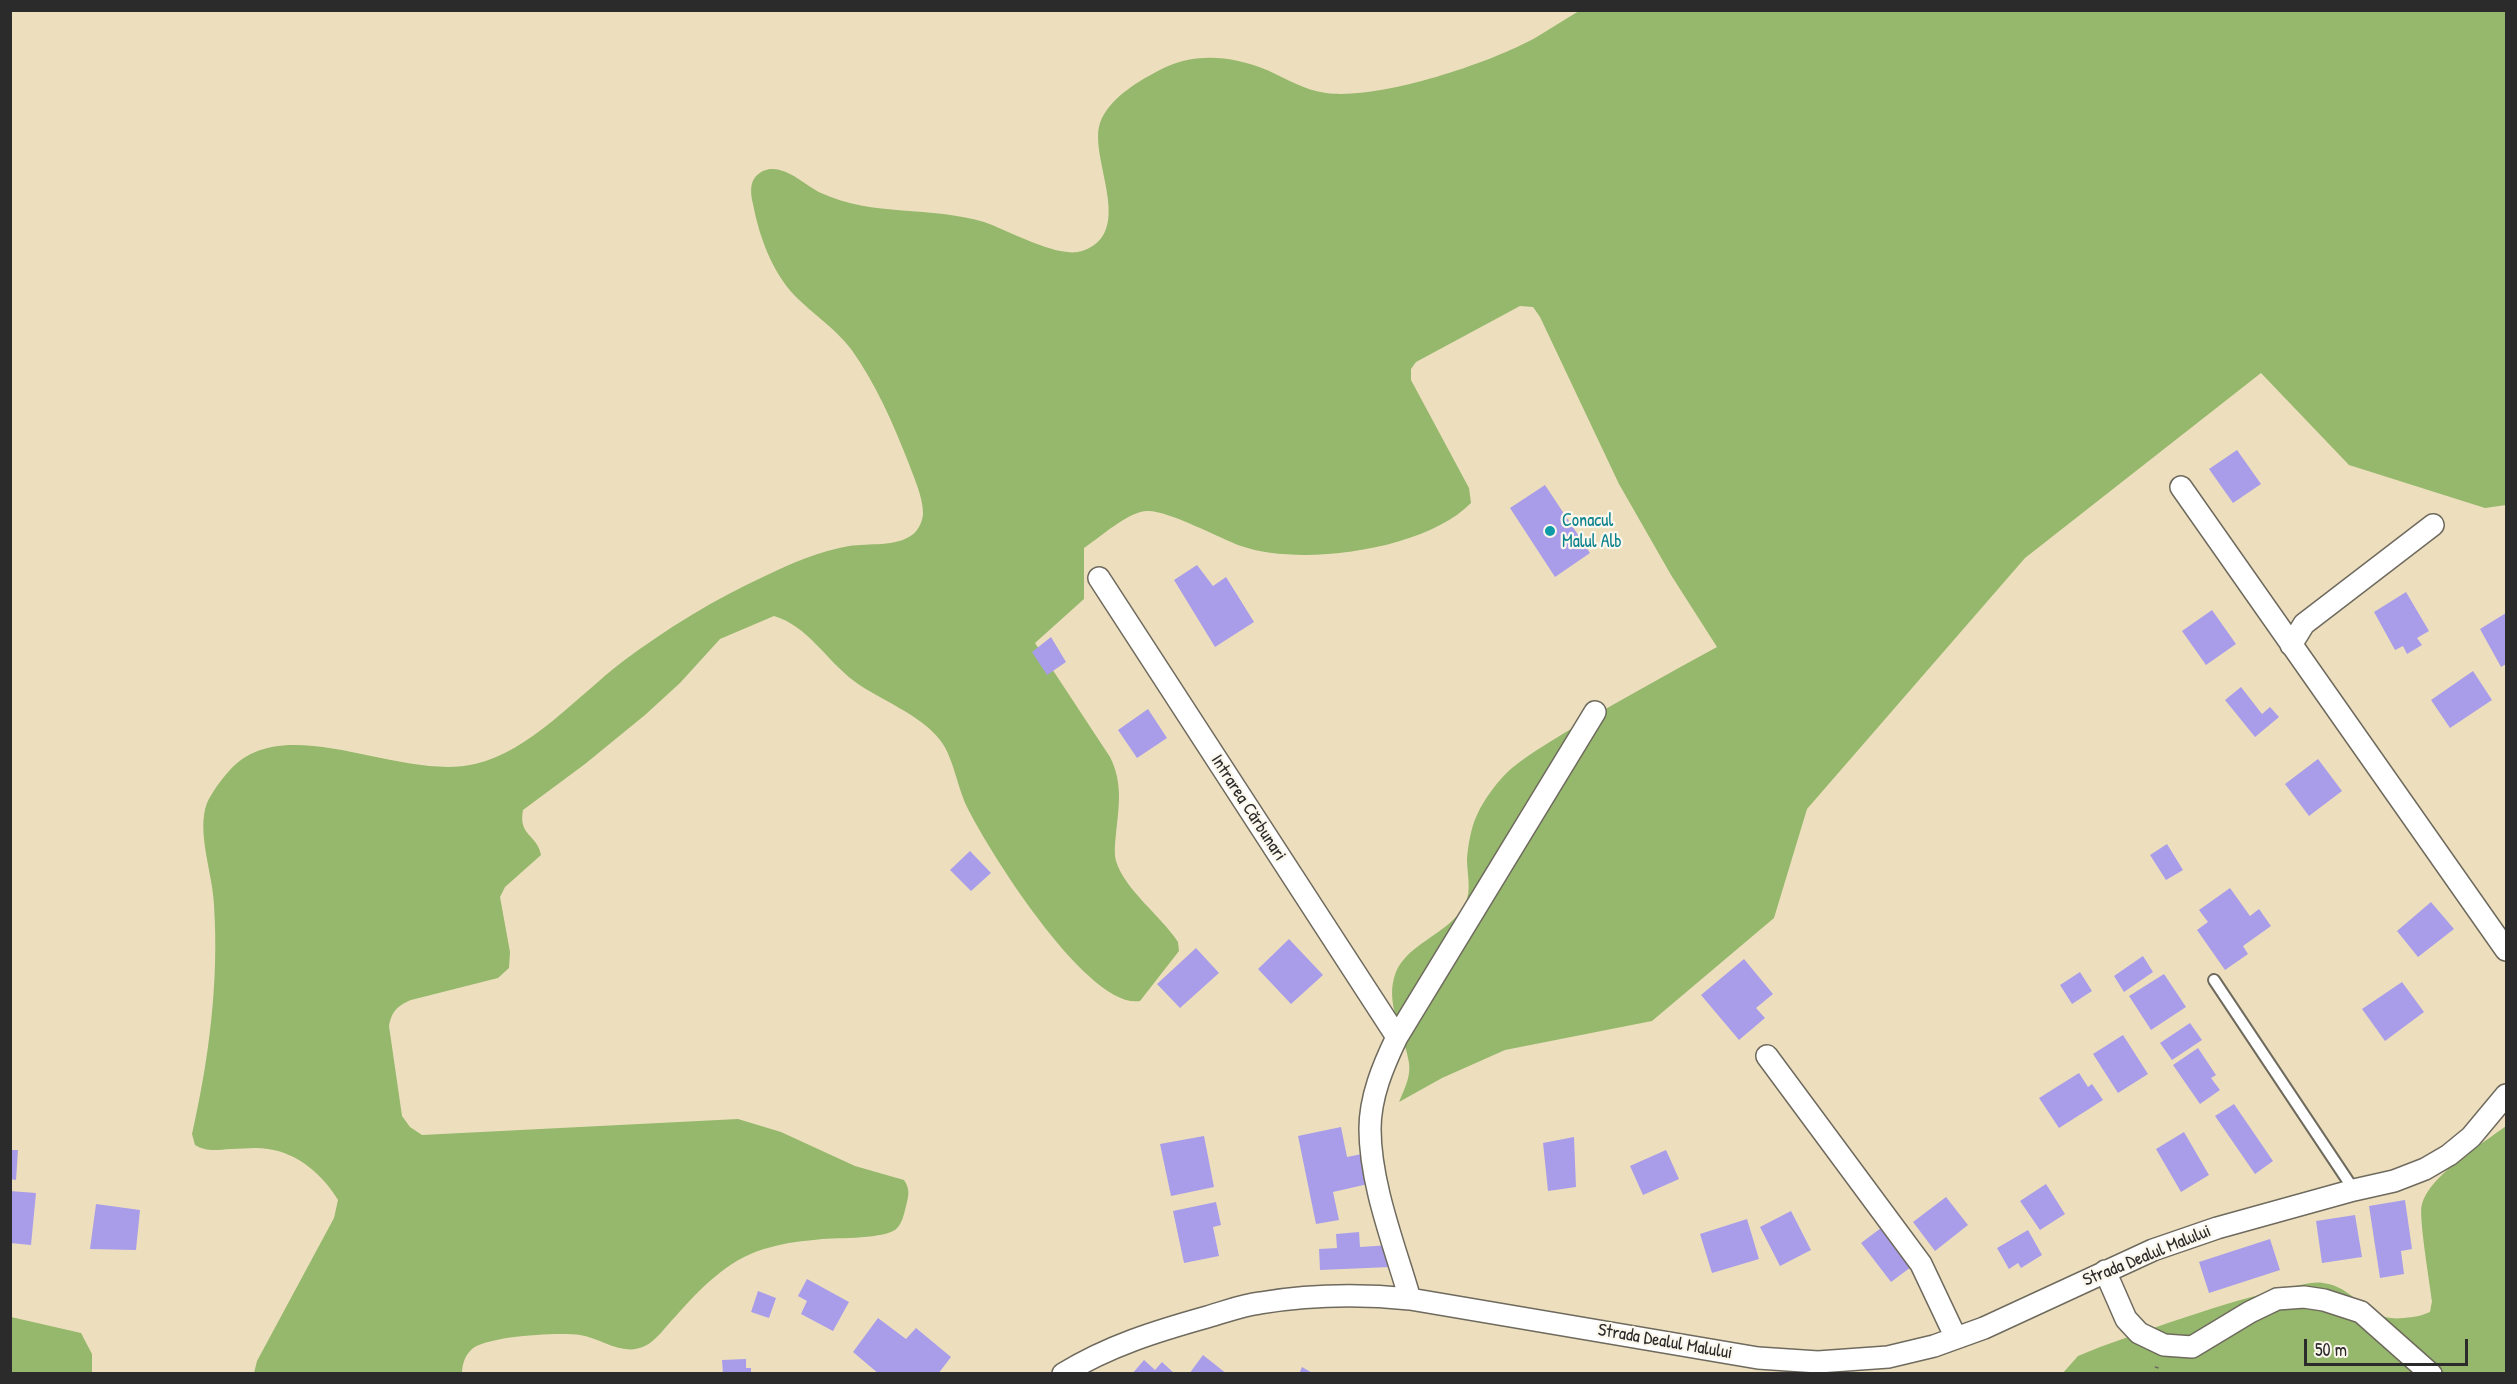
<!DOCTYPE html>
<html>
<head>
<meta charset="utf-8">
<style>
  body { margin:0 }
  #map { position:relative; width:2517px; height:1384px; overflow:hidden; background:#eddfbe; font-family:"Patrick Hand",sans-serif }
  canvas { display:block }
  .frame { position:absolute; inset:0; border:12px solid #2b2b2b; pointer-events:none }
  .scale { position:absolute; left:2304px; top:1339px; width:164px; height:27px; box-sizing:border-box; border:3px solid #2b2b2b; border-top:0; padding-left:8px; font-size:18px; line-height:21px; white-space:nowrap; color:#2b2b2b; -webkit-text-stroke:4px #fbf7ec; paint-order:stroke }
</style>
</head>
<body>
<div id="map">
<canvas width="2517" height="1384"></canvas>
<div class="frame"></div>
<div class="scale">50 m</div>
</div>
<script>
const context = document.querySelector('canvas').getContext('2d');
context.lineJoin = 'round';
function fillPath(path, color) { context.fillStyle = color; context.fill(path, 'evenodd'); }
function stroke(path, color, width, dash) { context.strokeStyle = color; context.lineWidth = width; context.lineCap = dash ? 'butt' : 'round'; context.setLineDash(dash || []); context.stroke(path); }
function write(font, color, halo, rows, align = 'center') {
  context.font = font + ' "Patrick Hand",sans-serif'; context.lineWidth = 4.5; context.setLineDash([]); context.textBaseline = 'middle'; context.strokeStyle = halo; context.fillStyle = color; for (const [text, x, y, turn = 0] of rows) {
    context.save(); context.translate(x, y); context.rotate((+turn || 0) * Math.PI / 180); context.textAlign = isNaN(turn) ? turn : align; if (halo) context.strokeText(text, 0, 0); context.fillText(text, 0, 0); context.restore();
  }
}
const forest = new Path2D(`
  M1579,11H2506V505L2485,508L2349,465L2261,373L2025,558L1807,809L1774,918L1652,1021L1505,1050L1442,1078L1399,1102C1404,1090 1411,1077 1409,1063C1405,1035 1386,1007 1394,978C1403,943 1449,936 1465,904C1472,890 1467,875 1467,859C1468,846 1471,827 1477,815C1484,799 1499,779 1512,768C1533,751 1558,737 1581,723C1626,697 1671,672 1717,647L1671,575L1619,484L1540,317L1533,307L1520,306L1416,362L1411,369V380L1469,488L1471,503C1425,550 1301,567 1241,546C1219,538 1166,509 1146,511C1128,512 1099,538 1084,548V599L1035,643L1110,757C1123,783 1119,806 1116,834C1115,843 1114,853 1116,861C1125,890 1161,916 1178,942L1179,951L1140,1001C1088,1010 988,850 967,807C957,786 953,756 940,740C919,713 881,701 854,681C826,660 808,626 774,616L720,639L680,683L645,715L585,764L523,810C518,836 537,834 541,855L505,887L500,897L510,952L509,968L498,978L411,1000C397,1006 392,1011 389,1026L402,1116L410,1127L422,1135L738,1119L781,1132L855,1166L904,1180C910,1189 909,1195 906,1206C904,1214 902,1225 895,1230C878,1240 834,1237 814,1240C797,1241 780,1244 764,1249C727,1260 700,1289 675,1317C666,1326 657,1340 645,1346C622,1357 601,1338 580,1335C558,1332 488,1336 472,1349C465,1355 462,1365 462,1373H254L257,1361L334,1218L338,1200C323,1175 298,1153 268,1149C256,1147 243,1149 231,1149C217,1150 206,1152 195,1145L192,1134C209,1059 219,982 214,905C213,874 196,832 207,803C212,792 221,780 229,771C285,708 399,782 475,764C529,752 579,695 622,662C666,629 715,599 765,576C792,563 820,551 849,546C869,543 896,547 912,535C919,530 923,520 923,513C923,497 914,478 909,464C893,423 876,384 851,349C835,328 813,314 795,296C772,272 759,236 753,204C750,191 749,178 763,171C783,162 804,185 821,193C873,217 931,206 984,222C1008,230 1058,259 1082,251C1137,233 1088,158 1100,123C1108,100 1135,83 1156,72C1192,52 1229,55 1267,70C1287,79 1304,90 1326,93C1379,100 1488,64 1535,38C1550,29 1564,20 1579,11Z
  M2506,1126V1373L2062,1374L2078,1356L2100,1347C2160,1326 2221,1303 2283,1289C2296,1287 2311,1281 2323,1283C2357,1287 2365,1323 2404,1318C2414,1317 2421,1316 2430,1312L2432,1301C2430,1283 2418,1215 2422,1204C2430,1175 2482,1144 2506,1126Z
  M11,1317L81,1333L92,1354V1373H11Z`);
const building = new Path2D(`
  M2237,450L2261,484L2233,503L2209,469Z
  M1545,485L1590,553L1555,577L1510,508Z
  M1197,565L1213,586L1226,577L1254,622L1215,647L1174,580Z
  M2406,592L2429,631L2417,638L2422,645L2407,654L2403,646L2395,650L2374,612Z
  M2212,610L2236,644L2206,665L2182,631Z
  M2506,613V664L2501,667L2480,629Z
  M1051,637L1066,662L1047,675L1032,652Z
  M2473,671L2492,700L2450,728L2431,700Z
  M2241,687L2262,714L2270,707L2279,717L2255,737L2225,700Z
  M1148,709L1167,738L1137,758L1118,730Z
  M2318,759L2342,791L2309,816L2285,784Z
  M2167,844L2183,870L2166,880L2150,855Z
  M970,851L991,873L971,891L950,870Z
  M2230,888L2250,916L2259,909L2271,926L2243,946L2248,954L2225,970L2197,930L2208,922L2199,910Z
  M2431,902L2454,929L2418,957L2397,931Z
  M1289,939L1323,975L1291,1004L1258,969Z
  M1196,948L1219,973L1180,1008L1157,984Z
  M2143,956L2153,972L2124,992L2114,976Z
  M1744,959L1773,994L1756,1008L1765,1018L1739,1040L1701,995Z
  M2080,972L2092,991L2072,1004L2060,985Z
  M2164,974L2186,1007L2151,1030L2129,996Z
  M2402,982L2424,1012L2385,1041L2362,1009Z
  M2190,1023L2202,1040L2172,1060L2160,1043Z
  M2123,1035L2148,1074L2118,1093L2093,1054Z
  M2198,1048L2216,1075L2211,1078L2220,1090L2200,1104L2173,1065Z
  M2079,1073L2088,1087L2092,1084L2103,1100L2059,1128L2039,1098Z
  M2234,1104L2273,1161L2255,1174L2215,1116Z
  M1341,1127L1347,1157L1362,1154L1368,1184L1333,1192L1339,1220L1316,1224L1298,1136Z
  M2184,1132L2209,1175L2181,1192L2156,1149Z
  M1204,1136L1214,1187L1171,1196L1160,1144Z
  M1574,1137L1576,1187L1548,1191L1543,1143Z
  M10,1150H18L16,1180L10,1179Z
  M1666,1150L1679,1179L1643,1195L1630,1166Z
  M2046,1184L2065,1214L2040,1230L2020,1201Z
  M10,1191L36,1193L31,1245L10,1243Z
  M1946,1197L1968,1225L1935,1251L1913,1222Z
  M2405,1200L2412,1249L2401,1251L2404,1274L2380,1278L2369,1206Z
  M1216,1202L1221,1225L1213,1227L1219,1256L1184,1263L1173,1211Z
  M96,1204L140,1210L136,1250L90,1249Z
  M1791,1211L1811,1250L1780,1266L1760,1227Z
  M2355,1215L2362,1257L2322,1263L2316,1221Z
  M1747,1219L1759,1259L1712,1273L1700,1234Z
  M1885,1225L1915,1264L1891,1282L1861,1243Z
  M2028,1230L2042,1255L2021,1268L2018,1263L2009,1269L1997,1248Z
  M1359,1232L1360,1247L1390,1245L1391,1267L1320,1270L1319,1249L1337,1248L1336,1234Z
  M2270,1239L2280,1270L2209,1293L2199,1262Z
  M807,1279L849,1302L833,1331L801,1314L807,1301L798,1296Z
  M758,1291L776,1298L769,1318L751,1312Z
  M878,1318L906,1339L916,1328L951,1357L938,1374H879L853,1352Z
  M1203,1355L1227,1374H1189Z
  M746,1359V1368H751V1374H723L722,1360Z
  M1144,1360L1155,1370L1162,1362L1175,1374H1132Z
  M1302,1367L1314,1374H1299Z`);
const path = new Path2D(`
  M2155,1374L2158,1363`);
const service = new Path2D(`
  M2214,980L2354,1190`);
const minor = new Path2D(`
  M2181,487L2506,950
  M1099,578L1397,1037
  M2291,645L2304,624L2433,525
  M1767,1056L1921,1264L1956,1338
  M2105,1271L2126,1319L2139,1333L2164,1345L2192,1347L2250,1312L2277,1299L2304,1297L2324,1300L2361,1312L2431,1374
  M1410,1299C1395,1247 1370,1184 1370,1129C1370,1097 1383,1066 1397,1037L1595,712
  M1063,1374C1108,1346 1157,1331 1207,1317C1225,1312 1242,1305 1260,1303C1309,1295 1361,1294 1410,1299L1758,1358L1818,1362L1888,1357L1934,1346L1984,1328L2153,1250L2217,1228L2354,1190L2394,1181L2425,1169L2449,1155L2471,1137L2506,1095`);
const markers = [
  [1550,531,6,"#0f9aa8"]
];
const cultureNames = [
  ["Conacul",1562,521],
  ["Malul Alb",1562,542]
];
const streetNames = [
  ["Intrarea Cărbunari",1248,808,57],
  ["Strada Dealul Malului",2147,1256,-22],
  ["Strada Dealul Malului",1665,1342,10]
];
fillPath(forest, '#95b86c');
fillPath(building, '#a99de9');
stroke(service, '#6f6a5e', 14);
stroke(minor, '#6f6a5e', 24);
stroke(path, '#6f6a5e', 4, [1.5, 4.5]);
stroke(service, '#fff', 10);
stroke(minor, '#fff', 21);
for (const [x, y, r, color] of markers) { const dot = new Path2D(); dot.arc(x, y, r, 0, 2 * Math.PI); context.fillStyle = color; context.fill(dot); stroke(dot, '#fbf7ec', 2); }
write('18px', '#0d838f', '#fbf7ec', cultureNames, 'left');
write('18px', '#2b2b2b', '#fbf7ec', streetNames);
</script>
</body>
</html>
